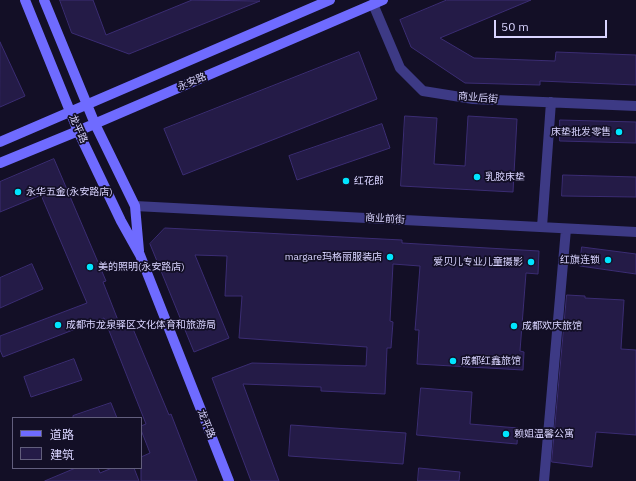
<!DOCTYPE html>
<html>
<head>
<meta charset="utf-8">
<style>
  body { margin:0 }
  #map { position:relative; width:636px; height:481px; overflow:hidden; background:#130f26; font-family:"IBM Plex Sans","Noto Sans SC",sans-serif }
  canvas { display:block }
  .legend { position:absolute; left:12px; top:417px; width:130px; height:52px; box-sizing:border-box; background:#130f26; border:1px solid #625e7d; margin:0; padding:5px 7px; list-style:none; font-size:12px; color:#d9d4ff }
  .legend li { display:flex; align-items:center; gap:8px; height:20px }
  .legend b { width:20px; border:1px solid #625e7d }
  .scale { position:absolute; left:494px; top:20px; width:113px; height:18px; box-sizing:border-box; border:2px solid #d9d4ff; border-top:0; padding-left:5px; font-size:12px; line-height:14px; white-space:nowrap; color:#d9d4ff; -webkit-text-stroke:3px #130f26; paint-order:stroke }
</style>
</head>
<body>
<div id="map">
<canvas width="636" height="481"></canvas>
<ul class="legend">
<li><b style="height:5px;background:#6f6bff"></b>道路</li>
<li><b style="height:11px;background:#241b47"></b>建筑</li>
</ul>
<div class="scale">50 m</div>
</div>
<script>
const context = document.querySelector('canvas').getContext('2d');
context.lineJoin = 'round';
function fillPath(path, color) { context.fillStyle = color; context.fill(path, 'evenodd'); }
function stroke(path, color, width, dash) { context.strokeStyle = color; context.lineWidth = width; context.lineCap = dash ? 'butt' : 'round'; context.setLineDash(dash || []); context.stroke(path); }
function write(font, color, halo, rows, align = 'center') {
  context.font = font + ' "IBM Plex Sans","Noto Sans SC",sans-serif'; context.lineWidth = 3.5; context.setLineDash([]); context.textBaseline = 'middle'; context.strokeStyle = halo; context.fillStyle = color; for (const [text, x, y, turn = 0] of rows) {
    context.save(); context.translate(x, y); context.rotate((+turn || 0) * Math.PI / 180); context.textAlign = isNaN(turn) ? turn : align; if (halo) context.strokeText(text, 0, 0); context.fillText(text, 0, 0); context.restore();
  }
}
const building = new Path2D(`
  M60,0H93L106,35L192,0L260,1L129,54L72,33Z
  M447,0H531L440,38L474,58L555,61L556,52L636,55V85L540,81V85L465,83L411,47L400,20Z
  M0,42L25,96L0,107Z
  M359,52L377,99L183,175L164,129Z
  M405,116L437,118L434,164L465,166L468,116L517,119L513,192L401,186Z
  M560,120L636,122V143L560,141Z
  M382,124L390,148L297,180L289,156Z
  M54,159L106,281L103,282L121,328L131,324L169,415L171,414L197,481H141V457L150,453L141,430V426L146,424L104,318L3,357L0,350V336L87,303L41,195L0,212V182Z
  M563,175L636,177V197L562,196Z
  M165,228L402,240V243L539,251L538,274L526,273L520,351L524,352L523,370L417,364L419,330H415L420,266L393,264L390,321L393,322L391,348H387L385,394L321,391V387L243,384L279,481H251L212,378L252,363L366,366L367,347L239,338L242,296H225L227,256L195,255L229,338L194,352L150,244Z
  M582,247L636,254V274L580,266Z
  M32,264L43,289L0,308V278Z
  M567,295L585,296V298L624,300L621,349L636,350V435L596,432L592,467L552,462Z
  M74,359L82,380L31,397L24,377Z
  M421,388L472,392L470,424L518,428L517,444L417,435Z
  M111,403L117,418H73V416Z
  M291,425L406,433L403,464L289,456Z
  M76,468H98L100,473L112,468H134L139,481H45Z
  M419,468L460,472L459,481H418Z`);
const street = new Path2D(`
  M373,4L400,68L423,91L473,99L636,106
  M135,206L636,232
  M542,227L551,102
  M544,481L566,229`);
const secondary = new Path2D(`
  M25,0L78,131L121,221L140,255L229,481
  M44,0L95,124L135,206L139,251
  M0,142L330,0
  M0,163L78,131L383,0`);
const markers = [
  [619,132,4,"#00e5ff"],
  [477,177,4,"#00e5ff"],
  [346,181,4,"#00e5ff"],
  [18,192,4,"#00e5ff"],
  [390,257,4,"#00e5ff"],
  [608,260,4,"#00e5ff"],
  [531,262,4,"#00e5ff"],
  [90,267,4,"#00e5ff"],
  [58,325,4,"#00e5ff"],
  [514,326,4,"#00e5ff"],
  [453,361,4,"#00e5ff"],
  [506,434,4,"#00e5ff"]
];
const streetNames = [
  ["永安路",192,82,-23],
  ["商业后街",478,98,5],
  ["龙平路",78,129,66],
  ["商业前街",385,219,3],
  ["龙平路",206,424,68]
];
const poiNames = [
  ["床垫批发零售",611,132,"right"],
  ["乳胶床垫",485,177],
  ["红花郎",354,181],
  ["永华五金(永安路店)",26,192],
  ["margare玛格丽服装店",382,257,"right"],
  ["红旗连锁",600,260,"right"],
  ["爱贝儿专业儿童摄影",523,262,"right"],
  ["美的照明(永安路店)",98,267],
  ["成都市龙泉驿区文化体育和旅游局",66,325],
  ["成都欢庆旅馆",522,326],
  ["成都红鑫旅馆",461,361],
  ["赖姐温馨公寓",514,434]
];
fillPath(building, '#241b47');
stroke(building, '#3b2d73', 1);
stroke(street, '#3d3a85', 10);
stroke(secondary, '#6f6bff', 10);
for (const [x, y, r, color] of markers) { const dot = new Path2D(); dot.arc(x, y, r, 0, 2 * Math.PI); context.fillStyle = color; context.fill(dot); stroke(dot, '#130f26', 1.5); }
write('10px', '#d9d4ff', '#130f26', streetNames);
write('10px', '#d9d4ff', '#130f26', poiNames, 'left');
</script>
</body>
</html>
